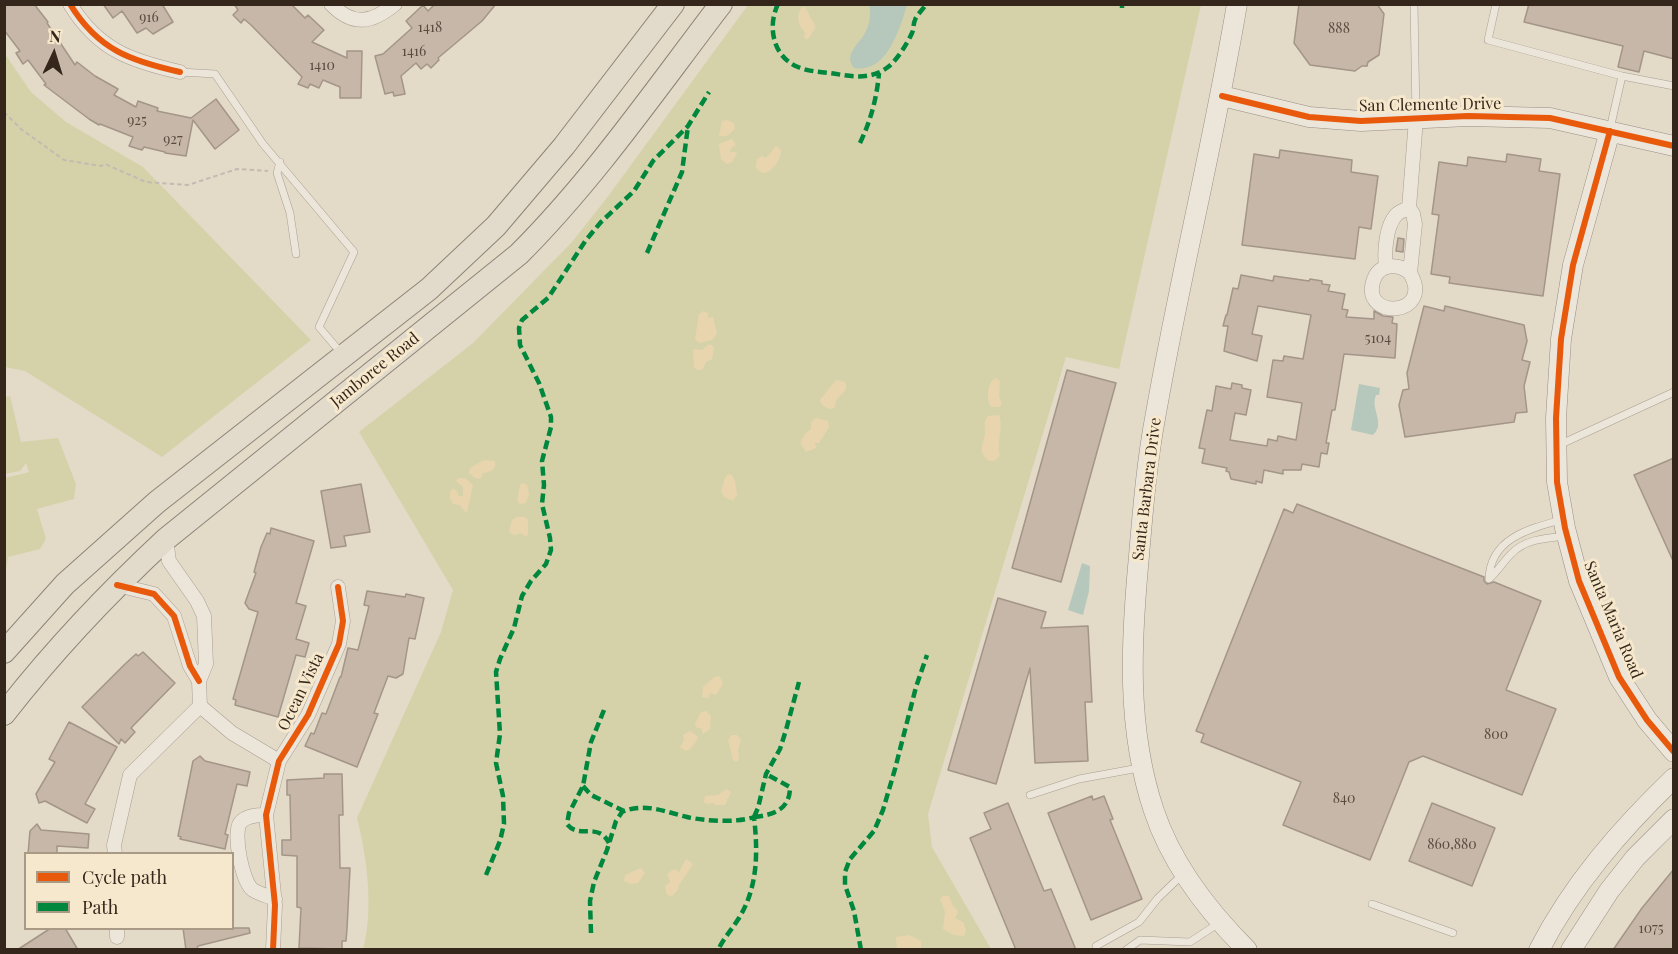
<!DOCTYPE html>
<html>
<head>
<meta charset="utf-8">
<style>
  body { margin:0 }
  #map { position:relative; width:1678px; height:954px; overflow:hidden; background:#e4dac8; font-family:"Playfair Display",serif }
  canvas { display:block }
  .frame { position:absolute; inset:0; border:6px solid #35261b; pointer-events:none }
  .legend { position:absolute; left:24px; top:852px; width:210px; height:78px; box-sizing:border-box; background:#f6e8cc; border:2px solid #a99a85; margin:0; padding:8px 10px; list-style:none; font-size:18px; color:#35261b }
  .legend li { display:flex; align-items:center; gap:12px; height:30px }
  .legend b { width:30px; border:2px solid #a99a85 }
  .north { position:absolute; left:24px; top:24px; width:60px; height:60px; -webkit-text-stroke:4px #f6e8cc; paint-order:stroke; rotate:4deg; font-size:16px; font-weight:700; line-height:24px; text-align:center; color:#35261b }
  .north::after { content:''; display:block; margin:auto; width:21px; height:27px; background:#35261b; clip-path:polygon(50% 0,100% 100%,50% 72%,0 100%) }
</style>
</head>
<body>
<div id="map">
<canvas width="1678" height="954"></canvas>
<div class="frame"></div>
<ul class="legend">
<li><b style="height:8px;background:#e8590c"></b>Cycle path</li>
<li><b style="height:8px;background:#00873e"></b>Path</li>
</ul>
<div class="north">N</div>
</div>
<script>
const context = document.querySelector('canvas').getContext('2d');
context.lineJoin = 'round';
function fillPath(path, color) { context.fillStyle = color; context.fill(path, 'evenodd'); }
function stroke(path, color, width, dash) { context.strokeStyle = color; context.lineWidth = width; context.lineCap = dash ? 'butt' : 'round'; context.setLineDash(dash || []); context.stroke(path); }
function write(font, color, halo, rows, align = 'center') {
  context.font = font + ' "Playfair Display",serif'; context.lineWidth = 6; context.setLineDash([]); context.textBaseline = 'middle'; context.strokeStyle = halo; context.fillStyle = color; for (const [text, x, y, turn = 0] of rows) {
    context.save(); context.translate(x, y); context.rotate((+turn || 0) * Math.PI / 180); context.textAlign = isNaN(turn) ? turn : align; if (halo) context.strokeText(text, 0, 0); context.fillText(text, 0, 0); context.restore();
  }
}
const green = new Path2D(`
  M748,5H1201L1119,369L1066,357L928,814L932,847L991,949H363C374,910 367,857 357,818L441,632L453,590L359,432L473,343L572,242L606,199Z
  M5,54L31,92L66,122L143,167L311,340L162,457L25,371L5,367Z
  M10,396L21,442L58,438L76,484L74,499L37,509L46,539L40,549L8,557L5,576V478L29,472L26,463L20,471L5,474V397Z`);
const sand = new Path2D(`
  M805,7L816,27L808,39L804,38L805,33C800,26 795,18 801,8Z
  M727,120L734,123L735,129L727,136H719L722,121Z
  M732,139L736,145L731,148L730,152H736L737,154L732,162L727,164L721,159L719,144Z
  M776,146L781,150C781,159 773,173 762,173L756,168L757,159L762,156L766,158Z
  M703,311L708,313V318L713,317L717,334L712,340L699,343L695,339L699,314Z
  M708,345H712L714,348L712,359L706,362L702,370H697L694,367L693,349L702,350Z
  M996,378L1000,381L999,397L1002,403L1000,407H991C986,400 987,381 996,378Z
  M836,380L845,382C849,392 841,393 837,400C835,402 836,406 834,408L829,409L822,405L820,400Z
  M999,415C1004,424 996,443 1000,456L994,461H989C977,451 983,446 985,434C986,426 982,423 988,416Z
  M816,418L828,421L829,427L819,443H815L816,448L806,452L800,443L805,434L811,429V422Z
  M484,460L495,461C497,470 490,472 483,473L480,479L475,478L469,473L470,468Z
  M728,474L732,475L735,481L737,495L733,501L724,497L721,491L725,478Z
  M458,478H465L473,485L467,512L464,511L460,505L453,504L450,498V492L452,489L456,490L459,496H463V487L456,481Z
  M522,483L527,485L529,494L526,503L520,504L517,501L520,485Z
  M517,517H525L528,520V534L526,537L521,533L514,535L509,532L512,520Z
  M719,676L723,682L720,689L716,695L710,693L708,698L702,697L703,687L714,677Z
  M706,711L711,716L710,729L703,734L701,728H697L695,723L701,712Z
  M690,731L698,737C697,742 690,751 685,751L680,747L684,740L683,735Z
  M732,735H737L741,740L738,750L739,759L737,762L733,760L728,740Z
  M726,789L731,792L725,805H716L713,803L707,804L704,802L705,796L718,795Z
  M686,859L693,864L679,885L678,890L672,896L667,895L665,886L670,882L667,874L674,869L679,872Z
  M641,868L645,873L638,883L631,884L624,881L625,875Z
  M943,896H949L953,906L957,909L958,913L955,918L964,923L966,931L964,936L954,935L943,929L945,912L940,899Z
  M909,935L921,941V948L897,949L896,937Z`);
const water = new Path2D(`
  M869,5H907C900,28 887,74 854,68C843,55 859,44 865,33C870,24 871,15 869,5Z
  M1359,384L1380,388L1379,395H1376C1370,410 1386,423 1373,435L1351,430Z
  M1082,563L1090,566L1089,591L1083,615L1068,610Z`);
const building = new Path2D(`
  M4,4H34L48,22L47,23L75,65L77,62L95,76L118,89L114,95L136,107L138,101L158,108L157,111L191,118L216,99L239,130L215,149L193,120L186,156L165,153V152L144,147L142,150L129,146L133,137L100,124L99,125L89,119L44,85L46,84L28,60L23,64L16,53L20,51L4,30Z
  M103,4H162L173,22L153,34L146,28L137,33L122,11L113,18Z
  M234,4H291L305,18L308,15L324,30L312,42L347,58V51H362L361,98H340V87L323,80L319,88L310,84L308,88L298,84L302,77L251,25L244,19L241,23L233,15L238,10Z
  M435,4H496L482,21L438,58L439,60L431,68L427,64L421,69L416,63L401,76L405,94L394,96L393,92L385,94L375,56L383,54L412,28L406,21L423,5L428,11Z
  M1299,4H1377L1384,14L1379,55L1368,62L1367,66H1362L1355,71L1310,65L1294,43Z
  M1529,4H1674V59L1644,51L1639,72L1618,67L1623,46L1524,22Z
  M1280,150L1352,160L1351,172L1378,176L1371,229L1359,227L1355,259L1242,245L1254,154L1279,158Z
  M1507,154L1541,159L1539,171L1560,174L1543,296L1449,283L1450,277L1431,274L1439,215L1432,214L1439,162L1467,166L1468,157L1506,162Z
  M1398,238L1404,239L1403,252L1396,251Z
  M1241,275L1273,281L1274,276L1309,281L1310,279L1322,281V284L1330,285L1328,291L1345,294L1342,309L1348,310L1346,317L1374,319V311L1383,316L1393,317L1392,323L1397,324L1395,358L1344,354L1335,410H1332L1326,443H1329L1327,454L1321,453L1319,467L1302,464L1301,470H1283V474L1264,470L1262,483L1256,481V484L1231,479L1229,472L1226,471L1227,468L1202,463L1205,449L1199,448L1207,410L1212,411L1216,386L1231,389L1232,383L1242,385V388L1251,390L1246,415L1235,413L1230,440L1267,446L1268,439L1277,441L1278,436L1296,440L1302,403L1267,397L1273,360L1283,361L1284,356L1303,359L1311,315L1258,306L1252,334L1262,336L1257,361L1224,351L1228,326H1223L1226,315H1227L1233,288L1238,289Z
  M1424,306L1444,311L1445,306L1524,325L1527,341L1522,360L1530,362L1524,386L1527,412L1516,413L1514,422L1405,437L1399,405L1403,390L1409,389L1407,373Z
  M1067,370L1116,383L1061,582L1012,568Z
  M1674,458V563L1634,475Z
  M361,484L370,532L344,536L346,546L331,548L321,491Z
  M1297,504L1484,577V581L1487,584L1494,582L1541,601L1506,690L1556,709L1522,795L1423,756L1409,762L1370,860L1283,825L1301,782L1201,742L1204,734L1196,731L1284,509L1293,513Z
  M271,528L314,541L296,603L306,606L296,639L309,643L305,657L296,655L278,717L235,705L236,700L233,699L258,612L249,609L245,603L256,573L254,572L261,547L267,533L270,534Z
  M367,591L405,597L406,594L424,598L415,639L409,638L403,674L396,678L388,676L374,713L378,714L357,767L305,746L311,733L314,734L322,713L326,714L340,677H341L348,648L358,650L369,606L364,605Z
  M998,598L1046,612L1041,628L1088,626L1092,702H1085L1088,761L1035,763L1030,668L996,784L948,770Z
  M143,652L175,683L131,728L135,732L125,743L121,739L119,744L82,707L125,664L136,654L138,656Z
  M69,722L117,747L85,804L95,809L87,823L45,801L39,803L36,794L55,762L49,759Z
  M200,756L205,761L250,772L247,786L237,784L225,834L228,835L225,849L180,839L181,837L178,836L193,761Z
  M324,774H342L343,815H339L340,868H350L347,929L346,941H342V949L299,948L301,908L297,907V856L282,855V840H291L290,795H287V780L324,778Z
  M1092,796L1093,800L1104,796L1113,819L1110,820L1142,899L1091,920L1048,813Z
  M1008,803L1044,891L1051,889L1076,950H1016L970,838L991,829L984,813Z
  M1432,803L1495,828L1472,886L1409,861Z
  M37,824L41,830L89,834L88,848L57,846V854H28L30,831Z
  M1674,869V950H1613L1642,908Z
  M51,928H65L78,950H17Z
  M183,928H249L250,933L198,946L196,950H186Z`);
const path = new Path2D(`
  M4,112L21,129L64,160L101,166L105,164L146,182L188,185L237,169L268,171`);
const lane = new Path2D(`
  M1414,4L1416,116
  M1496,4L1488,40L1622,76L1674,86
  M180,72L215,74L263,144L354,252L319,327L342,354
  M1610,129L1622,76
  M280,162L277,173L290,213L296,254
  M1559,445L1674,392
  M1561,520C1528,529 1490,539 1489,579C1498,571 1503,562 1511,554C1525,539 1547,538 1566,536
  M1030,795L1079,779L1139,768
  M1372,904L1453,933
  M1096,950V946L1139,922L1158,898L1183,874
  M1126,950L1140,940L1190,942L1219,923`);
const street = new Path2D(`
  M70,4C98,50 131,61 180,72
  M331,4C353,27 372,23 395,4
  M1386,267C1384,252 1386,226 1396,215C1400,211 1404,210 1409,208
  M1410,273C1398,263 1378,263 1373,282C1362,321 1435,316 1410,273L1415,224L1413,214L1409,208L1416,119
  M166,539L169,561L197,601L204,616L206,664L199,681L200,706L232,733L279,761
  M117,585L154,594L174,616L190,666L199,681
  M266,815C258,815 246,815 240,823C233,834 242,882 253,890C259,894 268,896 275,899
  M115,854L114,845L130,775L200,706
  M117,928V937
  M273,950L275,905L266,815L279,761L308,715L339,644L343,621L338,587`);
const secondary = new Path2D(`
  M1237,4C1214,141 1180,276 1156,413C1147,460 1143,508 1139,556C1131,641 1126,728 1154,811C1172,865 1207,910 1247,950
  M1222,96L1309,117L1361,121L1468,116L1550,118L1674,146
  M1610,131L1573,265L1561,339L1556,418L1557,482L1565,528L1579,581L1619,677L1647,720L1674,752
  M1539,950C1573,884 1621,829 1674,778
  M1571,950L1609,891L1635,858L1674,819`);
const primary = new Path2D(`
  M4,652L65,584L157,502L429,289L496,226L564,146L673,4
  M4,714C53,651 108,593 166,539L519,254C594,179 656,89 721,4`);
const quiet = new Path2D(`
  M778,4C767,27 773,57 798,67C807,71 819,72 830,73C850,76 870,81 888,67C897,60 907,44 912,33C914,29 913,24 915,20C917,14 923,10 926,4
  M1122,8V4
  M860,143C871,120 877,97 879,73
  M647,253L682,172L688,126
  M604,710L591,742L583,786L569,813L567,824C579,840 598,821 609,843
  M583,786L591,795L624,811
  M754,817L758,808L766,774L780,749L786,730L799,682
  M754,817C773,815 790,810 790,787L766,774
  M486,875L500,841L504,824L503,796L496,763L500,734L496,672L500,659L514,628L522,596L531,581L546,564L551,550L550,538L542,504L544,485L542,461L551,427V417L539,383L520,345L519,328L522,320L548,298L586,240L601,222L634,191L653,161L688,126L709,92
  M591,933L590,901L594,882L607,850L616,821L622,812C645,802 665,812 687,817C704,821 738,823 754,817C758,852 758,887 739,918C732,929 724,938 718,950
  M861,950L854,911L845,885V872L850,859L874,831L883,810L895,769L916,687L927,655`);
const cycleway = new Path2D(`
  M70,4C98,50 131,61 180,72
  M1222,96L1309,117L1361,121L1468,116L1550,118L1674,146
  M1610,131L1573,265L1561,339L1556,418L1557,482L1565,528L1579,581L1619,677L1647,720L1674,752
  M117,585L154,594L174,616L190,666L199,681
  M273,950L275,905L266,815L279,761L308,715L339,644L343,621L338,587`);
const numberNames = [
  ["916",149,18],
  ["1418",430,28],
  ["888",1339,29],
  ["1416",414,52],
  ["1410",322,66],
  ["925",137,121],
  ["927",173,140],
  ["5104",1378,339],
  ["800",1496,735],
  ["840",1344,799],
  ["860,880",1452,845],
  ["1075",1651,929]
];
const streetNames = [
  ["San Clemente Drive",1430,105,-1],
  ["Jamboree Road",375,370,-39],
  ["Santa Barbara Drive",1147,489,-83],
  ["Santa Maria Road",1613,620,67],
  ["Ocean Vista",301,692,-64]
];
fillPath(green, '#d5d2aa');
fillPath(sand, '#e8d5ae');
fillPath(water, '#b5c8bb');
fillPath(building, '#c7b7a9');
stroke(building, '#a39588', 1.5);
stroke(lane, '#a89f92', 8);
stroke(street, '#a89f92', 15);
stroke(secondary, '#988e82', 21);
stroke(primary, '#8d8479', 24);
stroke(path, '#c3bbb1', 2, [4.5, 3]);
stroke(lane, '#ebe5da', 7);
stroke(street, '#ebe5da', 14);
stroke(secondary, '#ebe5da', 20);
stroke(primary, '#e2dbcb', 22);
stroke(quiet, '#00873e', 4.5, [9, 4.5]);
stroke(cycleway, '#e8590c', 6);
write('14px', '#5a4a3e', null, numberNames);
write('16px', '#35261b', '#f6e8cc', streetNames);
</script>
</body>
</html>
